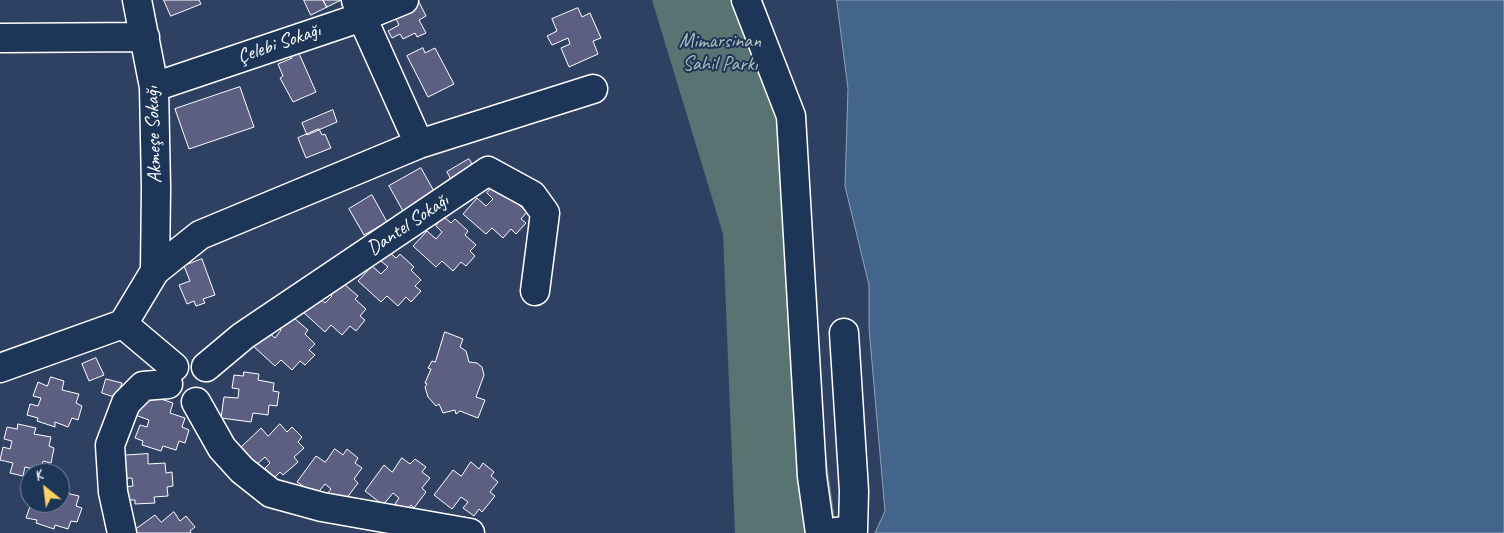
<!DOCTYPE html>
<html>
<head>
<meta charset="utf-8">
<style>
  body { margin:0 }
  #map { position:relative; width:1504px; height:533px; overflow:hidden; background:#2f4163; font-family:Caveat,sans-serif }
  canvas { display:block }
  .north { position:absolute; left:20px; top:463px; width:50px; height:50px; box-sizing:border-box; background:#1d3557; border:1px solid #77869a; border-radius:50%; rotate:331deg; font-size:14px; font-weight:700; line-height:20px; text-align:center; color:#fff }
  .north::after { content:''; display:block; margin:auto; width:18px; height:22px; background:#ffd166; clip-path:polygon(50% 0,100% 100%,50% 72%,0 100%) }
</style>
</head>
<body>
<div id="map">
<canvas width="1504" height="533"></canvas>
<div class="north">K</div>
</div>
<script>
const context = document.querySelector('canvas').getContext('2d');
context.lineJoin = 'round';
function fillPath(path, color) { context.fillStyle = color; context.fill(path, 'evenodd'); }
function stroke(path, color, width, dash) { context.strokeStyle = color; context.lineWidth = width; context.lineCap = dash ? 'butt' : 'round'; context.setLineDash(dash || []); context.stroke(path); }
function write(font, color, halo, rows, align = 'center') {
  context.font = font + ' Caveat,sans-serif'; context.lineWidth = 4; context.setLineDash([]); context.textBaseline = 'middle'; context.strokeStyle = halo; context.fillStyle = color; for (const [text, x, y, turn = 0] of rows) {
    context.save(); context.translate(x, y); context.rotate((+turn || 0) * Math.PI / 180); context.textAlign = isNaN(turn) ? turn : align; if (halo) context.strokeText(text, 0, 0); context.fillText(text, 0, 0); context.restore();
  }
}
const green = new Path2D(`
  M652,0H763L837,533H735L723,234Z`);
const water = new Path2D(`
  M837,0H1504V533H875L885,511L869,328V285L845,186L848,89Z`);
const building = new Path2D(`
  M164,0H199L201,4L171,16Z
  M304,0H323L327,7L311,15Z
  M323,0H341L327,7Z
  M419,2L426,16L419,20L426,33L417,37L415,33L403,39L400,34L392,38L388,31L399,25L394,15Z
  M578,8L582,17L590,13L601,38L593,41L598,54L569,67L561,48L570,44L568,38L552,45L547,36L557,31L552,19Z
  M423,48L425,53L435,48L454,84L428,97L407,56Z
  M298,51L316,92L293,102L280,78L283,76L278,64L292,58L290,55Z
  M240,87L254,127L189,149L175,109Z
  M333,110L337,122L307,135L302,123Z
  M319,129L322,135L325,134L331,148L306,158L298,138Z
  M469,159L477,172L454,185L447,172Z
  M421,168L435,193L403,211L389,186Z
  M495,184L519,199L516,202L527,212L521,219L526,223L516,234L511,229L503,238L492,228L486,234L463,214L477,198L486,206L493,199L487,193Z
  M372,195L387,222L364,235L349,209Z
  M444,217L451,223L455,219L468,231L465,235L476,245L470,251L475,256L466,266L461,262L453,271L442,261L436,267L413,246L427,231L436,239L442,232L436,226Z
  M389,252L396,258L400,254L414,267L411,270L421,280L415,286L421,291L411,302L406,297L398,306L387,296L381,302L358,281L372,266L381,274L388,267L381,261Z
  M202,259L215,295L203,299L205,303L196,306L194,301L187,304L179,285L190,281L184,266Z
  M334,281L341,288L344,284L358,296L355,299L366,309L360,316L365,320L356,331L350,326L342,335L331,325L325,332L302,311L316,295L325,303L332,296L326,290Z
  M283,316L290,322L294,318L308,330L305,334L315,344L309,350L315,355L305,365L300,361L292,370L281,360L275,366L252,345L266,330L275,338L281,330L275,325Z
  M445,332L463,339L460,347L466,351L469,362L477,363L482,367L484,375L476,397L485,400L478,418L460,411L456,414L455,410L443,413L439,404L436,406L428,397L425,387L427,384L425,383L431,369L428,368L432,361L435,362Z
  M96,358L104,375L89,381L82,364Z
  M244,372L259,374L258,380L274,383L273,391L279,392L277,406L269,405L268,415L253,413L251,422L221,418L224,397L238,398L239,389L232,388L234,375L243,376Z
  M51,377L64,381L62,390L79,394L76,403L82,406L78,420L72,418L68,427L55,422V427L37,421L38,418L27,415L30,404L38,406L41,398L33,396L38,382L47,386Z
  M106,379L122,383L117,398L102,393Z
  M143,393L173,403L170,413L185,418L182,427L189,430L185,443L179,441L176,450L163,446L161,451L142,445L143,441L135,438L140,425L147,427L149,420L135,415Z
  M18,424L36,428L34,434L51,437L49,446L54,448L51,463L43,461L41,471L25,467L23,476L10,473L13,463L0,460L3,447L10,449L12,441L4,439L7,427L17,429Z
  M280,424L287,432L292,427L302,437L298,442L304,448L294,457L298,462L283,475L280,472L274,478L265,468L270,463L265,457L254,467L238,450L261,428L268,436Z
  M335,449L343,455L347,449L358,458L355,463L362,468L354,479L358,483L346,499L343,496L338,503L327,494L331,489L325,484L316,495L297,482L316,456L325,462Z
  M148,454V464L165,463L166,473L172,472L173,486L167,487L168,496L154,497L155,503L135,504V500H126L125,487L133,486L132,478L117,479L116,456Z
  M402,458L410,464L415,459L426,467L422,472L430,478L422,488L426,492L414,508L411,505L405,512L395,504L399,498L393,493L383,505L365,491L384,465L392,472Z
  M471,462L479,469L483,463L494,472L491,476L498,482L490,492L495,496L482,512L479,509L474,516L463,508L468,502L461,497L452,509L434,495L453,470L461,476Z
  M60,482L63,483L62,492L79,496L76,506L82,508L77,522L71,521L68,529L55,525L54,529L36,523L37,520L26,518L30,506L38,509L40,503H60Z
  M174,512L180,521L186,516L195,527L190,531L191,533H130L155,515L161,522Z`);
const minor = new Path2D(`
  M137,0L154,87L156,188L155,271
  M356,0L362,17L419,144
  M746,0L791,116L812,476L820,533
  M0,38L145,37
  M154,87L362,17L404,0
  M174,367L123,324L155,271L200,235L419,144L593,89
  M206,367L243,336L488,171L532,195L545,213L535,291
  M0,368L123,324
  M196,402L222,448L242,470L271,493L322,507L470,533
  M122,533L113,492L110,445L126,403L143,386L168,384
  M829,533L853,530L854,491L844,333`);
const parkNames = [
  ["Mimarsinan",720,42],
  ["Sahil Parkı",720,65]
];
const streetNames = [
  ["Çelebi Sokağı",279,44,-19],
  ["Akmeşe Sokağı",154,135,-92],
  ["Dantel Sokağı",408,225,-34]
];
fillPath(green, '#587371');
fillPath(water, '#44658a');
stroke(water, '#8fa3b9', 1);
fillPath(building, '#5d5f82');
stroke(building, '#fff', 1);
stroke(minor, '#fff', 31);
stroke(minor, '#1d3557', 28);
write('20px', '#b4c0bf', '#1d3557', parkNames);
write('20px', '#fff', '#1d3557', streetNames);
</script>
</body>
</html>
